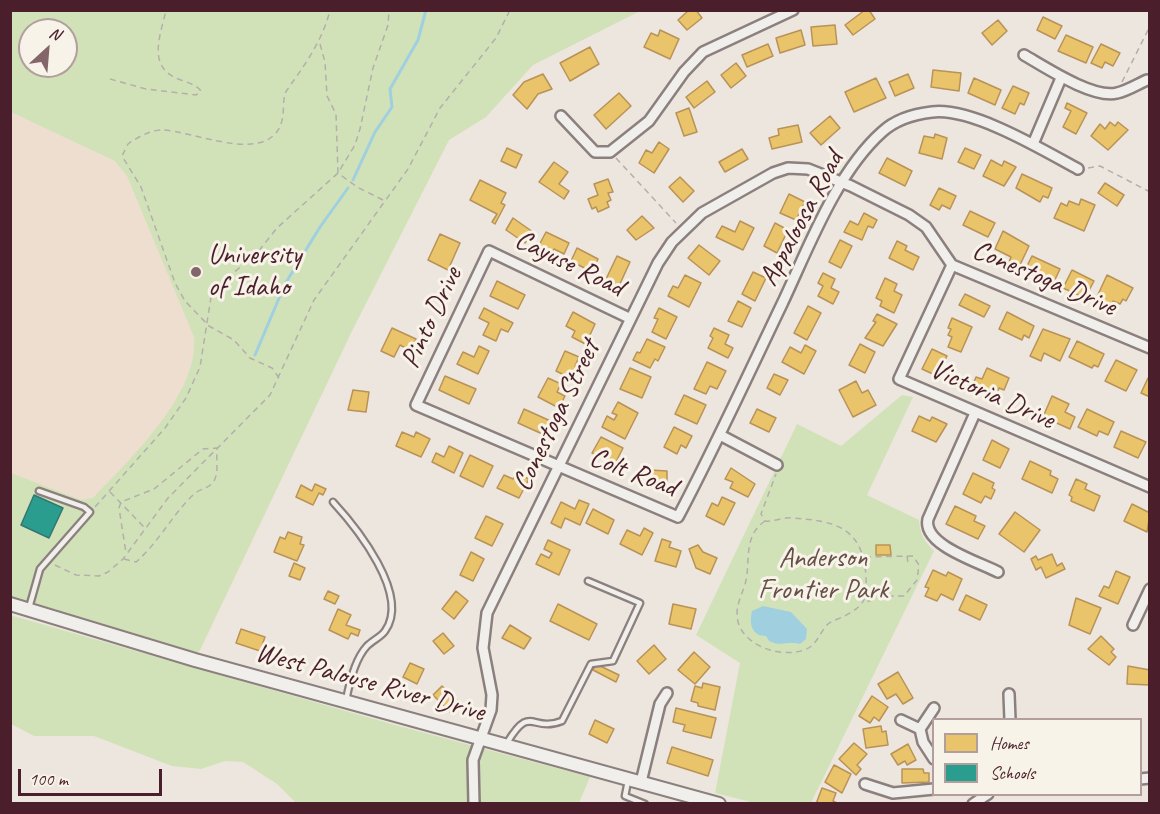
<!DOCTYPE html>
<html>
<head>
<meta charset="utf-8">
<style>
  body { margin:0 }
  #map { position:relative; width:1160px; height:814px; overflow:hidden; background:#ede6de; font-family:Caveat,sans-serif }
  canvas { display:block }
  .frame { position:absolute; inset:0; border:12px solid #4a1f2b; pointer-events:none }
  .legend { position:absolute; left:932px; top:718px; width:210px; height:78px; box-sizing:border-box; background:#f7f3e8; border:2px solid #b29e9c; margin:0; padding:8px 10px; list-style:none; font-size:18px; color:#4a1f2b }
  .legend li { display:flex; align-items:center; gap:12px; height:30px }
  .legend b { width:30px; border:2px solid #b29e9c }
  .north { position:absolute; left:18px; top:18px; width:60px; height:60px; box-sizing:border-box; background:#f7f3e8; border:2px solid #b29e9c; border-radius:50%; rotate:26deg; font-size:16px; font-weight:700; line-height:24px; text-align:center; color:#4a1f2b }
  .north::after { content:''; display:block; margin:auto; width:21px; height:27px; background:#83656a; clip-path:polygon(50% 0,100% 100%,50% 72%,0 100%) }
  .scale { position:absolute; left:18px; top:769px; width:144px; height:27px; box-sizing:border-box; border:3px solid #4a1f2b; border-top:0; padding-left:8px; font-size:18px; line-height:21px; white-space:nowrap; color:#4a1f2b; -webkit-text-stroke:4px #f7f3e8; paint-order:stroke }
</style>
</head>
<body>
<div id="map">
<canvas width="1160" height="814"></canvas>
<div class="frame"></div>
<ul class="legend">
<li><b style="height:16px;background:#e9c46a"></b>Homes</li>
<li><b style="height:16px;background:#2a9d8f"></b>Schools</li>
</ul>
<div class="north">N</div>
<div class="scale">100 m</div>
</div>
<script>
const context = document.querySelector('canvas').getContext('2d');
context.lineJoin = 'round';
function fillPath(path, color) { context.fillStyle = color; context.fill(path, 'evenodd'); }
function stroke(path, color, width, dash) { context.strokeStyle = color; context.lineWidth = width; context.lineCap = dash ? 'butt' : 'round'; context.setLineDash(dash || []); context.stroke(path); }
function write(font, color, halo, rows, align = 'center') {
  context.font = font + ' Caveat,sans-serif'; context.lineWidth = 6; context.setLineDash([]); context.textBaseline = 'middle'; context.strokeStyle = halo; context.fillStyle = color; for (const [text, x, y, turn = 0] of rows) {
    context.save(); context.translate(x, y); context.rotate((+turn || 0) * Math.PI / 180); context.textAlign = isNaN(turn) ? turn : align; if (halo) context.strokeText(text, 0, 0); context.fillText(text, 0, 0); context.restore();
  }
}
const built = new Path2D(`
  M11,11H640L533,65L486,117L449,140L352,331L200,651L11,590ZM30,30H66V66H30Z`);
const green = new Path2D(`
  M11,11H640L533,65L486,117L449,140L352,331L195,660L11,604V473L81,500L93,498C130,459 199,394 194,337L127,176L115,161L11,112ZM30,30H66V66H30Z
  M902,395L913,397L867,495L919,520C920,534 924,541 934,551L811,803H755L715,793L740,663L696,635L797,424L841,446Z
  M10,615L395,725L590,777L579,803H296L277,784L243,762L225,761L201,769L172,766L94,736H34L11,724Z`);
const water = new Path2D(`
  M763,606L791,612L807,629L806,639L800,644C789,641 780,647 769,641L766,636C751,636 749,622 752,611Z`);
const homes = new Path2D(`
  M689,10H696L702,18L687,30L678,20Z
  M865,10H869L875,19L853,35L845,25Z
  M1043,17L1062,26L1055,39L1037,30Z
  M998,20L1007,31L992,45L982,33Z
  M835,25L837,44L813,46L811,27Z
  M660,30L679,39L670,59L644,47L651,33L658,36Z
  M801,30L805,45L780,53L776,38Z
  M1066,35L1093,47L1086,63L1058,51Z
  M768,44L773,56L747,67L742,55Z
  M1101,44L1120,53L1113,66L1105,62L1102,68L1091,63Z
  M590,47L599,64L570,81L560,63Z
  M736,63L746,76L731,88L721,75Z
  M933,70L961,73L959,91L931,87Z
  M543,74L552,89L538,94L527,109L513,95L524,82Z
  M908,74L914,88L895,96L889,82Z
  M876,78L886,98L854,112L845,92Z
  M974,78L1001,90L995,105L968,93Z
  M707,81L715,92L694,108L686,97Z
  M1013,86L1029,93L1024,105L1020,103L1015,114L1002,108Z
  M619,93L631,106L606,129L594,115Z
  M1067,103L1087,113L1076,134L1063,127L1071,111L1065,108Z
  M689,108L697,132L684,136L676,113Z
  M830,116L840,128L821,145L810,133Z
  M1110,122L1115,126L1118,122L1128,130L1108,150L1091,136L1100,124L1105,129Z
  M798,125L802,142L772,149L769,138L779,135L778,129Z
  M935,134L947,138L942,159L919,153L924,136L934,138Z
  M659,142L669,149L654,173L639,163L646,150L652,153Z
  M507,148L522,155L516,168L501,161Z
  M965,148L981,155L974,169L958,162Z
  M742,149L748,159L725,172L719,162Z
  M887,158L912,171L905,186L879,173Z
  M991,160L1002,166L1004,161L1016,167L1004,186L983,176Z
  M554,162L568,172L559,184L569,191L564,199L539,182Z
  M1022,174L1052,188L1048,198L1043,196L1040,202L1016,188Z
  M680,177L694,191L683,202L669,187Z
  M608,179L613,192L608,193L611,200L607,202L609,207L598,212L596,207L592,209L588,199L598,195L594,184Z
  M480,180L506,193L501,203L505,205L495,224L492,222L497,214L470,200Z
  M1105,183L1124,195L1117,206L1098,193Z
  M939,188L956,196L950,209L942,205L939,210L930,205Z
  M789,194L805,202L796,220L780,213Z
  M1081,199L1095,205L1084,231L1054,218L1061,203L1067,206L1069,201L1079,205Z
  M970,211L995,223L988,237L963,225Z
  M864,213L877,220L873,228L868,226L862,240L844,232L850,221L858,225Z
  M642,216L654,228L636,240L627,230Z
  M513,218L533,232L525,243L506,230Z
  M740,221L754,228L743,250L716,237L722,226L735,232Z
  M775,223L788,230L777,253L764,246Z
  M1003,231L1029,246L1019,267L1009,262L1011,257L995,249Z
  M546,232L569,243L564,254L554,249L551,256L537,249Z
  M440,234L460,243L448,270L428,260Z
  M840,240L852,246L841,268L829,262Z
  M897,241L907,246L905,250L919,257L913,270L889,258Z
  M699,245L720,261L709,275L688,258Z
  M577,248L598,259L592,272L571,261Z
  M617,256L630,262L619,286L606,279Z
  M1032,256L1060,269L1053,284L1025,270Z
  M1072,270L1094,281L1085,298L1063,288Z
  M753,272L766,278L755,301L742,294Z
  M823,273L835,279L831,288L839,292L833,304L818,296L823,286L818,283Z
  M685,275L701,283L689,307L668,296L673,286L678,288Z
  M1107,275L1133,288L1126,301L1123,299L1120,304L1113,301L1110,308L1095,301Z
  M885,278L897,284L894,291L902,295L894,313L880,306L882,301L876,298Z
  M497,281L525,295L518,309L490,296Z
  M965,294L990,306L984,317L959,305Z
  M738,301L751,308L742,327L728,321Z
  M808,306L821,313L807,340L794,333Z
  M484,308L513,323L508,332L501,329L496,341L483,335L489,323L479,318Z
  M659,308L677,317L666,339L652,332L658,319L654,318Z
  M573,312L595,324L590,335L593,337L589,346L572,337L575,331L566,326Z
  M1007,312L1034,326L1029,338L1024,335L1022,340L999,329Z
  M877,314L897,324L883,346L865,338L876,322L873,321Z
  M952,318L972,327L961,352L948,347L952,337L948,335L951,329L948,328Z
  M392,328L416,339L411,351L400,345L394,357L381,351Z
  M714,328L729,335L725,344L733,348L728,358L708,348L713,338L710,336Z
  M1043,329L1070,339L1060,361L1044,353L1041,361L1030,356Z
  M647,339L665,347L658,361L655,359L650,368L633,360L637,352L640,353Z
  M1077,341L1104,354L1098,367L1094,365L1092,368L1069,357Z
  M860,344L875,352L865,373L849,365Z
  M805,345L816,351L804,374L782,362L790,347L801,353Z
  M479,346L489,351L478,374L457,364L463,352L474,357Z
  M932,349L947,356L937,376L922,369Z
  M565,351L579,357L575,366L580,368L574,380L556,371Z
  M1116,360L1137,370L1126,391L1105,381Z
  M707,362L726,371L717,389L710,386L706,394L694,389Z
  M630,368L651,377L642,398L620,389Z
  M987,368L1009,378L1004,390L999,388L995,398L972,387L976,377L982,379Z
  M774,374L788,380L780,395L767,388Z
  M445,376L476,389L469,404L439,390Z
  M548,378L561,384L557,392L565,396L559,408L538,397Z
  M1148,378L1150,379V397L1141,393Z
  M856,381L862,393L868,390L876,405L853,417L839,390Z
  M353,390L369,392L366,412L348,410Z
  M684,395L706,405L697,424L675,414Z
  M1052,396L1069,404L1065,412L1075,417L1070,429L1043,417Z
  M618,402L638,413L625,439L602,427L607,416L614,420L617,415L612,413Z
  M524,409L555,423L549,437L518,423Z
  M757,409L776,418L769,432L750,423Z
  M1087,409L1114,422L1108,435L1099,431L1097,436L1078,427Z
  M919,416L930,421L932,417L947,424L936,442L912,431Z
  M674,427L692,436L686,448L681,445L677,454L664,447Z
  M1121,431L1146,442L1138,458L1114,447Z
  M402,432L414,437L416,432L430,439L421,457L396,446Z
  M601,437L623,448L615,464L592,453Z
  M992,440L1009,449L1000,468L983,460Z
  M449,446L463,453L454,473L432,462L436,453L444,457Z
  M470,455L493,466L483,487L460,476Z
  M1030,461L1051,471L1050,475L1058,479L1052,493L1022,479Z
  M731,468L755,484L748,497L730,488L733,482L725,479Z
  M650,470L667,471V486L650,485Z
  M517,473L529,479L519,498L497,488L504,475L513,479Z
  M973,473L994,483L992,488L995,490L991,499L985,496L981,503L963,494Z
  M1076,479L1087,484L1085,489L1100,496L1094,511L1071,501L1072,497L1069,495Z
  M315,484L326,489L323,495L319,493L313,505L296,497L301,485L312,491Z
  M722,497L735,503L724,525L706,516L712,503L718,506Z
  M579,500L589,504L580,525L565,518L561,528L551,523L561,502L575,509Z
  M1132,504L1150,513L1147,532L1124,521Z
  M955,506L976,516L974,521L985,526L978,539L946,524Z
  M593,509L614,520L608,534L586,523Z
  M1015,512L1040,530L1024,552L999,534Z
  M486,516L503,524L492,546L475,538Z
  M644,528L653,533L642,555L620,544L627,530L640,536Z
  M288,532L302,537L300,544L304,545L297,561L274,552L280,537L285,539Z
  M662,539L671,542L669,547L681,551L676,567L655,561Z
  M548,540L570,550L559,575L536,564L541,554L549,558L552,553L544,549Z
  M698,545L703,552L717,558L710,574L696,568L689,549Z
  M876,545H890L891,555H876Z
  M471,552L484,559L473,581L460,575Z
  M1052,554L1057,566L1062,563L1065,569L1046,578L1041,567L1036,570L1031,559L1036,556L1038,560Z
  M294,563L305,568L300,580L289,576Z
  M933,570L946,576L948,572L962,579L953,600L941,594L937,601L925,596L929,588L925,587Z
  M1116,571L1130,577L1118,604L1099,596L1104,586L1109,588Z
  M328,591L339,596L335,604L324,599Z
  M456,591L468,601L454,619L442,609Z
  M966,595L987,605L980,620L959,610Z
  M1076,598L1101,608L1090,634L1069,625Z
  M558,604L597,624L589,640L550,621Z
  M673,604L696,609L691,629L669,624Z
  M338,609L351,615L346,625L360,630L358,636L351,633L348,639L329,630Z
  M510,625L531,638L524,649L502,638Z
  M241,629L265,637L260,651L236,643Z
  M443,633L454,646L444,654L433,641Z
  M1101,636L1114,649L1111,652L1116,657L1109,665L1088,649Z
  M654,645L666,659L649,674L637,661Z
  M694,652L710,667L695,684L678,670Z
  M410,663L424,669L417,684L403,677Z
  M596,664L619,675L616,682L593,670Z
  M1128,666L1150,670V685L1127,684Z
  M898,672L913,698L903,704L896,694L887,699L878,684Z
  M703,683L720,687L715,710L698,706V703L691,701L695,686L702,688Z
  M442,686L459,702L450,712L433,695Z
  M872,696L888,707L879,721L874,717L870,723L859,716Z
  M676,708L716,718L711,738L683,731L685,725L673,722Z
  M595,720L614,729L607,743L589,734Z
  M881,726L882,732L886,731L888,745L866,748L863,729Z
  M854,743L867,754L857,765L861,769L856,775L839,759Z
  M908,744L916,760L907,765L905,761L898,765L891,754Z
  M672,747L713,760L708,776L667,763Z
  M834,765L851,774L842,793L825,782Z
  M902,769H923L924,773H929V782L902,783Z
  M822,788L836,793L833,801L839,804H816Z`);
const schools = new Path2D(`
  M34,495L63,508L49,538L21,525Z`);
const stream = new Path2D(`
  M353,180L375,132L392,107L390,89L418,40L426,10
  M255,355L285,284L320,227L348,188`);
const path = new Path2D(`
  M320,44L325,62L327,96L336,114L338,173L357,187L385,201L408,169L440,108L496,38L510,10
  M110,79L146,89L196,95L201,91C196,84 185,82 176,78C147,65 161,34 166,10
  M1122,82L1150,26
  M616,158L676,223
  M1088,168L1100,166L1150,192
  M279,378L272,368L250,358L234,340L209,326L185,301L175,283L141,187L122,156L128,144C138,137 148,131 161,130C190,130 253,160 276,133C288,118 280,100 287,90C304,66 323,40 330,10
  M110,492L144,527
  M95,507L165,428L186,398L200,367L212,291L257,253L277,228L338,173L355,145L360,129L373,68L388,25L389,10
  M765,521C746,534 749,554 747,574C746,588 737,600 737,614C737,644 779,659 804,650C817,646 819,633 828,624C833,620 842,618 848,614C866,604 867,597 866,577C863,528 837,521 792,518C783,517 774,522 765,521L761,514L776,474
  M907,556L908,563
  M865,557L913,556L919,565L917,580L904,596H885L866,602
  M124,559L136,562C159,542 172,515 194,494C201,488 209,489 214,481C219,472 216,459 217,448L203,449L154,489L121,502L119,508L126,553
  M55,565L76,575L99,576L108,572L123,559L168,498L270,395L314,300L385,201`);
const service = new Path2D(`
  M333,502C356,527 411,595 385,631C381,637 373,640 367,646C355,659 349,684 346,701
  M29,608L40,569L90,512L84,507L39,491
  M507,743C531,703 531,733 562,721L591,664L613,661L640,603L588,581
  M628,781L625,796L645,804`);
const minor = new Path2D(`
  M1024,55C1045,67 1093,99 1117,93C1127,91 1138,84 1147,80
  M561,116L595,152H610L649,121L684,72L703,52L793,10
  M1033,144L1061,78
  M952,265L899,379L1150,487
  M629,318L489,251L416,405L678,517C715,447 748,375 782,304C808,249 836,173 882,132C895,120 914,114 932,112C972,107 1043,150 1078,169
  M975,413L928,519C922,545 979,562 998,572
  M720,435L777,465
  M1133,625L1150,589
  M1009,694L1010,720
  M901,720L920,729
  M934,759L923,742L920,729L934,708
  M1140,779L1150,778
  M641,782L660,704L667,693
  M865,784L893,793L934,789
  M474,804L473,760L491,710L492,695L483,648L487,613L658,263L672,242L702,213L773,173L788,168L808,169L851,186L909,215L926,227L952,265L1150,348
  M973,804L988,794`);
const tertiary = new Path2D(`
  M10,604L195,660L719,804`);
const markers = [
  [196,272,6,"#83656a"]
];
const streetNames = [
  ["Appaloosa Road",802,219,-62],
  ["Cayuse Road",569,264,26],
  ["Conestoga Drive",1044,279,23],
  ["Pinto Drive",432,318,-65],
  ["Victoria Drive",992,395,24],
  ["Conestoga Street",557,416,-64],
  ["Colt Road",633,473,21],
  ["West Palouse River Drive",370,683,15]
];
const poiNames = [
  ["University",208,256],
  ["of Idaho",208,288]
];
const parkNames = [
  ["Anderson",823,559],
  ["Frontier Park",823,591]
];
fillPath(built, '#eeded0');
fillPath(green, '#d1e2b9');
fillPath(water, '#a0d0df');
fillPath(homes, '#e9c46a');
stroke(homes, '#b99257', 1.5);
fillPath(schools, '#2a9d8f');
stroke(schools, '#347771', 1.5);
stroke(stream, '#a0d0df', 3);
stroke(service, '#8c807f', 9);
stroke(minor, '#8c807f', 14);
stroke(tertiary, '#8c807f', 16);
stroke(path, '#b5aeac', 1.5, [6, 4.5]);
stroke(service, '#f1efeb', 4.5);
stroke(minor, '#f1efeb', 9);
stroke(tertiary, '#f1efeb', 12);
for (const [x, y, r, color] of markers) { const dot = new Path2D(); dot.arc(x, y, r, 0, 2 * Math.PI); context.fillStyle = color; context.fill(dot); stroke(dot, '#f7f3e8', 2); }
write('28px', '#4a1f2b', '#f7f3e8', streetNames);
write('28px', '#4a1f2b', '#f7f3e8', poiNames, 'left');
write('28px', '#664f47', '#f7f3e8', parkNames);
</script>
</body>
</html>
